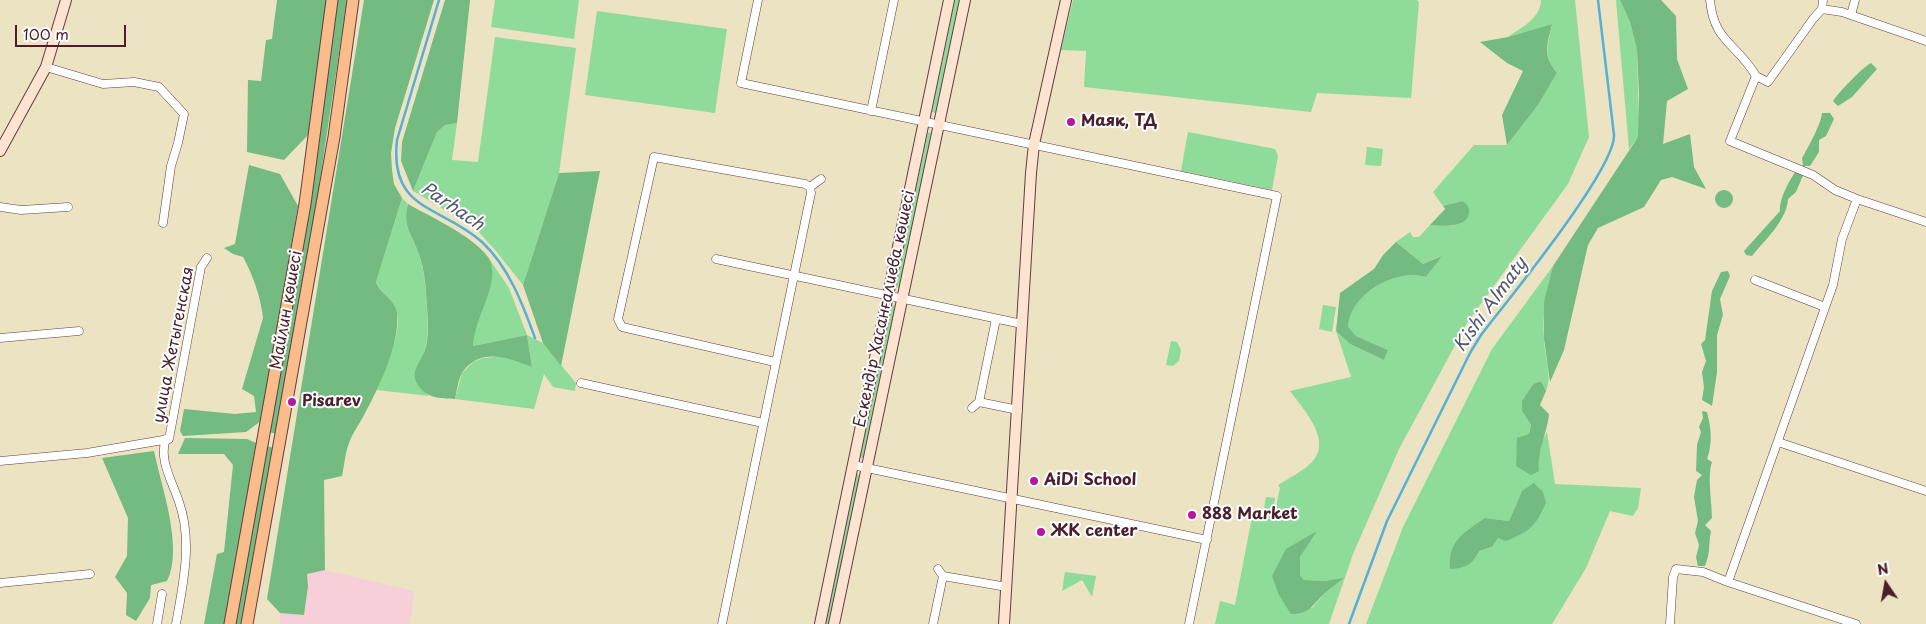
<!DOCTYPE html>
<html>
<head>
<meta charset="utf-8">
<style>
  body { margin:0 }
  #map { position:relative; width:1926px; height:624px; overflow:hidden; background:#ebe3c2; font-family:"Playpen Sans",sans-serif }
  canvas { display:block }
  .north { position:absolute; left:1861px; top:559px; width:50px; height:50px; -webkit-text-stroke:4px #fff; paint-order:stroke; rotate:348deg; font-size:14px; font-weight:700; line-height:20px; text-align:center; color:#4a1f2b }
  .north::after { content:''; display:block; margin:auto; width:18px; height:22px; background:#4a1f2b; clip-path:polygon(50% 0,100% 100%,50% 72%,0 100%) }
  .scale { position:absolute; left:15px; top:25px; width:111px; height:22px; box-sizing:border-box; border:2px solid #4a1f2b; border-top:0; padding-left:6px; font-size:15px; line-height:18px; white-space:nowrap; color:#4a1f2b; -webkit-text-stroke:4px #fff; paint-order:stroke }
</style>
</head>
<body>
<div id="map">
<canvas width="1926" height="624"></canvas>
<div class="north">N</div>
<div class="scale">100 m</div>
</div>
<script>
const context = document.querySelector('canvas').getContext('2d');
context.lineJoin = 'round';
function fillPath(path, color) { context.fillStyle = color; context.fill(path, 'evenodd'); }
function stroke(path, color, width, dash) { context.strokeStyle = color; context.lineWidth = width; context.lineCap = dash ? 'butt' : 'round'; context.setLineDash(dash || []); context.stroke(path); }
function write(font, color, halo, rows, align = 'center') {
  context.font = font + ' "Playpen Sans",sans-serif'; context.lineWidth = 4; context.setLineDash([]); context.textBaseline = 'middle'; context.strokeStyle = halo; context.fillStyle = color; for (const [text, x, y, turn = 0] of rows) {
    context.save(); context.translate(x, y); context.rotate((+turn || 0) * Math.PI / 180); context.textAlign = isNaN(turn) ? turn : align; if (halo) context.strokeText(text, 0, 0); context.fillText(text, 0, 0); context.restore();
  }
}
const built = new Path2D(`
  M320,569L414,591L410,624H280V613L304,615L308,586L307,574Z`);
const green = new Path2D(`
  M495,0H579L574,39L491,27Z
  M955,0H962L938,113L932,112Z
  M1073,0H1417L1419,2L1411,98L1317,93L1311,112L1084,87L1086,51L1061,50Z
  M1541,0H1575L1589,137L1568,184L1467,323L1399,449L1353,554L1329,624H1215L1220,601L1235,605L1253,512L1263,514L1266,497L1275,498L1272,515L1274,516L1280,488L1278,485C1289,478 1302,472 1311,463C1334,441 1303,409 1290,391L1351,377L1336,331L1350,344L1384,360L1388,350L1356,336L1347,327C1349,294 1396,268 1426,277L1441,256L1423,264L1396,242L1410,232L1413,237H1419L1430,225L1452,226L1462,223V201L1443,206L1433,192L1474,145H1507L1538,105L1557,73C1542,53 1548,47 1552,24L1508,37C1521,28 1541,18 1541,0ZM1316,531L1300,557V575L1304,580L1324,581L1343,579L1325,593L1312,608L1272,576Z
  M1616,0H1620L1630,22L1637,50L1639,127L1638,137L1629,149Z
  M597,11L727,29L715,113L585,95Z
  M495,37L576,48L559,173L523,285L496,251L475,228L413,191L437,132L445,125L457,123L452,160L478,162Z
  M928,132L934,134L901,289L895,287Z
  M1188,132L1275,149L1278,156L1272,190L1181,171Z
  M1367,147L1383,149L1381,166L1365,165Z
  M402,198L408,204C402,226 412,234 419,254C425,272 426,293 427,311C428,323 428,337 425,349C418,373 406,374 429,396L377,390C384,370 404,330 396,310C392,298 380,293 376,282Z
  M488,257L509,288L527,335L543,343L576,383L575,391L553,387L544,374L534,409L455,399L462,373L473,362L483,358L505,356L532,366L527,335L473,346C474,339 473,332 475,326C481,303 498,281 488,257Z
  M1553,266C1547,291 1542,313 1544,339C1544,356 1553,375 1546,391L1541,381L1533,384L1522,401V411L1531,425L1529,434L1538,458L1541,443L1547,432L1555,484L1641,488L1638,508L1633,516L1610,511L1586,568L1552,624H1366L1403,527L1492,349ZM1522,491L1506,540L1498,538L1492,547L1479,551L1485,518L1509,521Z
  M891,305L897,306L865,458L859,457Z
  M1323,305L1336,307L1332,332L1319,329Z
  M1171,341L1177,342L1181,350L1179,361L1173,366L1166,365Z
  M856,474L862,476L832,624H825Z
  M1065,572L1096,576L1092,597L1082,580L1062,591Z`);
const forest = new Path2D(`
  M277,0H327L309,134L284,160L247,152L248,80L261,81L266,40L272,39Z
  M336,0H347L316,206L277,434L269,432Z
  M364,0H434L395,128L391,153L392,170L394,184L402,198L376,282C380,294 395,299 397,313C400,345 379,387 364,415C359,425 351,435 348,446C345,455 344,466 342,476L324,480L325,570L307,574L308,586L304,615L280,613L267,599Z
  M445,0H470L457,123L445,125L437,132L413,191L401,161L402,142Z
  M1620,0H1661L1676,16L1677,59L1688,89L1667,101L1663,144L1690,134L1694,167L1706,189L1672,177L1661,180L1644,207L1598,228L1588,245L1564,350L1550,382L1544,339V302L1553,266L1638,137L1639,95L1637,50L1630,22Z
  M1552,24C1547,47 1542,53 1557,73L1538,105L1507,145L1502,115L1523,71L1507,63L1480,42L1508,37Z
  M1871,63L1877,69L1852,97L1838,106L1833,101C1837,94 1865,65 1871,63Z
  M1822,113H1830L1834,119L1826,136L1819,140V152L1810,166H1803L1802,158C1808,148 1821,124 1822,113Z
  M249,165L280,174L298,206L261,421L246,432L183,436L180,431L184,409L235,414L256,412L254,396L242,389L263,318C261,298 253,275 243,257L233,254L224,248L235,244Z
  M600,171L561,366L543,343L523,285L559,173Z
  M1796,171L1804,173L1796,192L1788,199C1787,220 1765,240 1752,256L1746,255L1744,251L1780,211C1779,199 1789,181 1796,171Z
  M1715 199a9 9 0 1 1 18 0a9 9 0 1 1-18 0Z
  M1462,201C1466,203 1469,206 1469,211C1469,229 1442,226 1430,225L1445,209L1443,206Z
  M408,204C431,217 473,236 488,257C492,263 493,272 492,279C488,303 475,320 473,346L527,335L532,367C510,358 479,346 462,373C458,380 457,391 455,399C441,398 427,399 418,385C409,372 421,362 425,350C429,337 428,321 427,308C426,290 425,271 419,254C412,234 402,226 408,204Z
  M1396,242L1423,264L1442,256L1426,277C1396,268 1349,294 1348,327L1356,336L1388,350L1384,360L1350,344L1336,331L1340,293L1374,269L1383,255Z
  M1728,271L1730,276L1720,299L1723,315L1717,335V372L1712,406L1702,400L1704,387L1702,372L1706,361L1701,344L1705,340L1712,291L1721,272Z
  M1541,381L1546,391L1540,405L1549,414C1547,435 1537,449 1539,471L1531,475L1516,466L1517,438L1529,434L1531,425L1522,411V401L1533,384Z
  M1702,411L1707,412C1711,427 1713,443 1707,459L1712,462C1707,476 1712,502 1712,518L1705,525L1711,531C1708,545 1711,551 1705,566H1698L1696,557L1699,545L1695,533L1698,521L1694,497L1697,480L1702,475L1696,471L1697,445L1701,432L1699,427L1703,418Z
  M185,438L247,439L256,443L225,624H204L217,554L224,552L233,465L224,454H178Z
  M267,446L274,448L242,624H234Z
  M154,451C161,486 184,548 167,581L151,585L150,598L136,621L126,615L127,593L115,577L127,556L128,518L102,458Z
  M1534,483L1543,492L1546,503C1535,527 1530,531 1506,541L1498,538L1492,547L1479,551C1472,565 1466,568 1450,569C1448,540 1464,533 1485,518L1509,521L1522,491Z
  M1317,531L1300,557V575L1304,580L1324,581L1344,578C1338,583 1331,588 1325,593C1313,604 1309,615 1291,614L1279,595L1272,576L1286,549Z`);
const stream = new Path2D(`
  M439,0L397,140C389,212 441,205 482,242C509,267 523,305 535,338
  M1349,624L1387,521L1470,353L1481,335C1507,301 1615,170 1614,135L1598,0`);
const street = new Path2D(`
  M758,0L741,83L1277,196L1189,624
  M1710,0C1714,43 1737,43 1756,76
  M1822,9L1842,12L1926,41
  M1851,15L1855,0
  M46,67L103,84L134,82L159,87L184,114L178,143L171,166L163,223
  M1756,76L1730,141L1813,175L1835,190L1857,199L1926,222
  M1756,76L1768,82L1813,19L1822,9L1823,0
  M871,111L894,0
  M810,187L821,179
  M0,207L21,210L68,207
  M716,259L1022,324
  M1755,280L1825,307
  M0,338L79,331
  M775,362L622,327L618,319L654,157L805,184L810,187
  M581,383L763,423
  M979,402L1018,410
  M972,408L979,402L996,319
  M166,439C158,459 173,483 179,502C193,541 183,584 176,624
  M1778,442L1926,491
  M0,461L87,453L169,439L201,267L207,258
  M853,465L1207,540
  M943,576L1007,587
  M1728,582L1856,624
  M0,583L90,574
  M157,624L162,594
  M722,624L811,193L810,187
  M933,624L943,576L938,569
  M1670,624L1673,577L1676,569L1703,572L1728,582L1833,285L1842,239L1857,199`);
const secondary = new Path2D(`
  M0,151L46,67L66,0
  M820,624L949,0
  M834,624L965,0
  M1004,624L1031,173L1034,144L1066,0`);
const primary = new Path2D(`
  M230,624L305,204L332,0
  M247,624L334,137L353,0`);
const markers = [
  [1071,122,5,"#b5179e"],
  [292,402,5,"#b5179e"],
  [1034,481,5,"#b5179e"],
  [1192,515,5,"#b5179e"],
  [1041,532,5,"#b5179e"]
];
const poiNames = [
  ["Маяк, ТД",1081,122],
  ["Pisarev",302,402],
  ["AiDi School",1044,481],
  ["888 Market",1202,515],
  ["ЖК center",1051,532]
];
const streetNames = [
  ["Ескендір Хасанғалиева көшесі",885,309,-78],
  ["Майлин көшесі",287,310,-80],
  ["улица Жетыгенская",174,345,-79]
];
const waterNames = [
  ["Parhach",452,207,34],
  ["Kіshі Almaty",1491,305,-54]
];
fillPath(built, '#f6cfd8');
fillPath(green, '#8fdb99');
fillPath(forest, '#73bb81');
stroke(stream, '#56b0d4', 2.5);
stroke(street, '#623c42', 9);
stroke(secondary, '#623c42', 12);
stroke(primary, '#623c42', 13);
stroke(street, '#fff', 8);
stroke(secondary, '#fde4d0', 10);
stroke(primary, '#f9bc8a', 11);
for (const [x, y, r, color] of markers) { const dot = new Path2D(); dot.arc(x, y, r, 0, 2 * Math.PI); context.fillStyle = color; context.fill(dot); stroke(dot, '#fff', 2); }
write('bold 16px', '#4a1f2b', '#fff', poiNames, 'left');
write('16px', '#4a1f2b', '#fff', streetNames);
write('italic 18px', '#4f596f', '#fff', waterNames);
</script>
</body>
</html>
